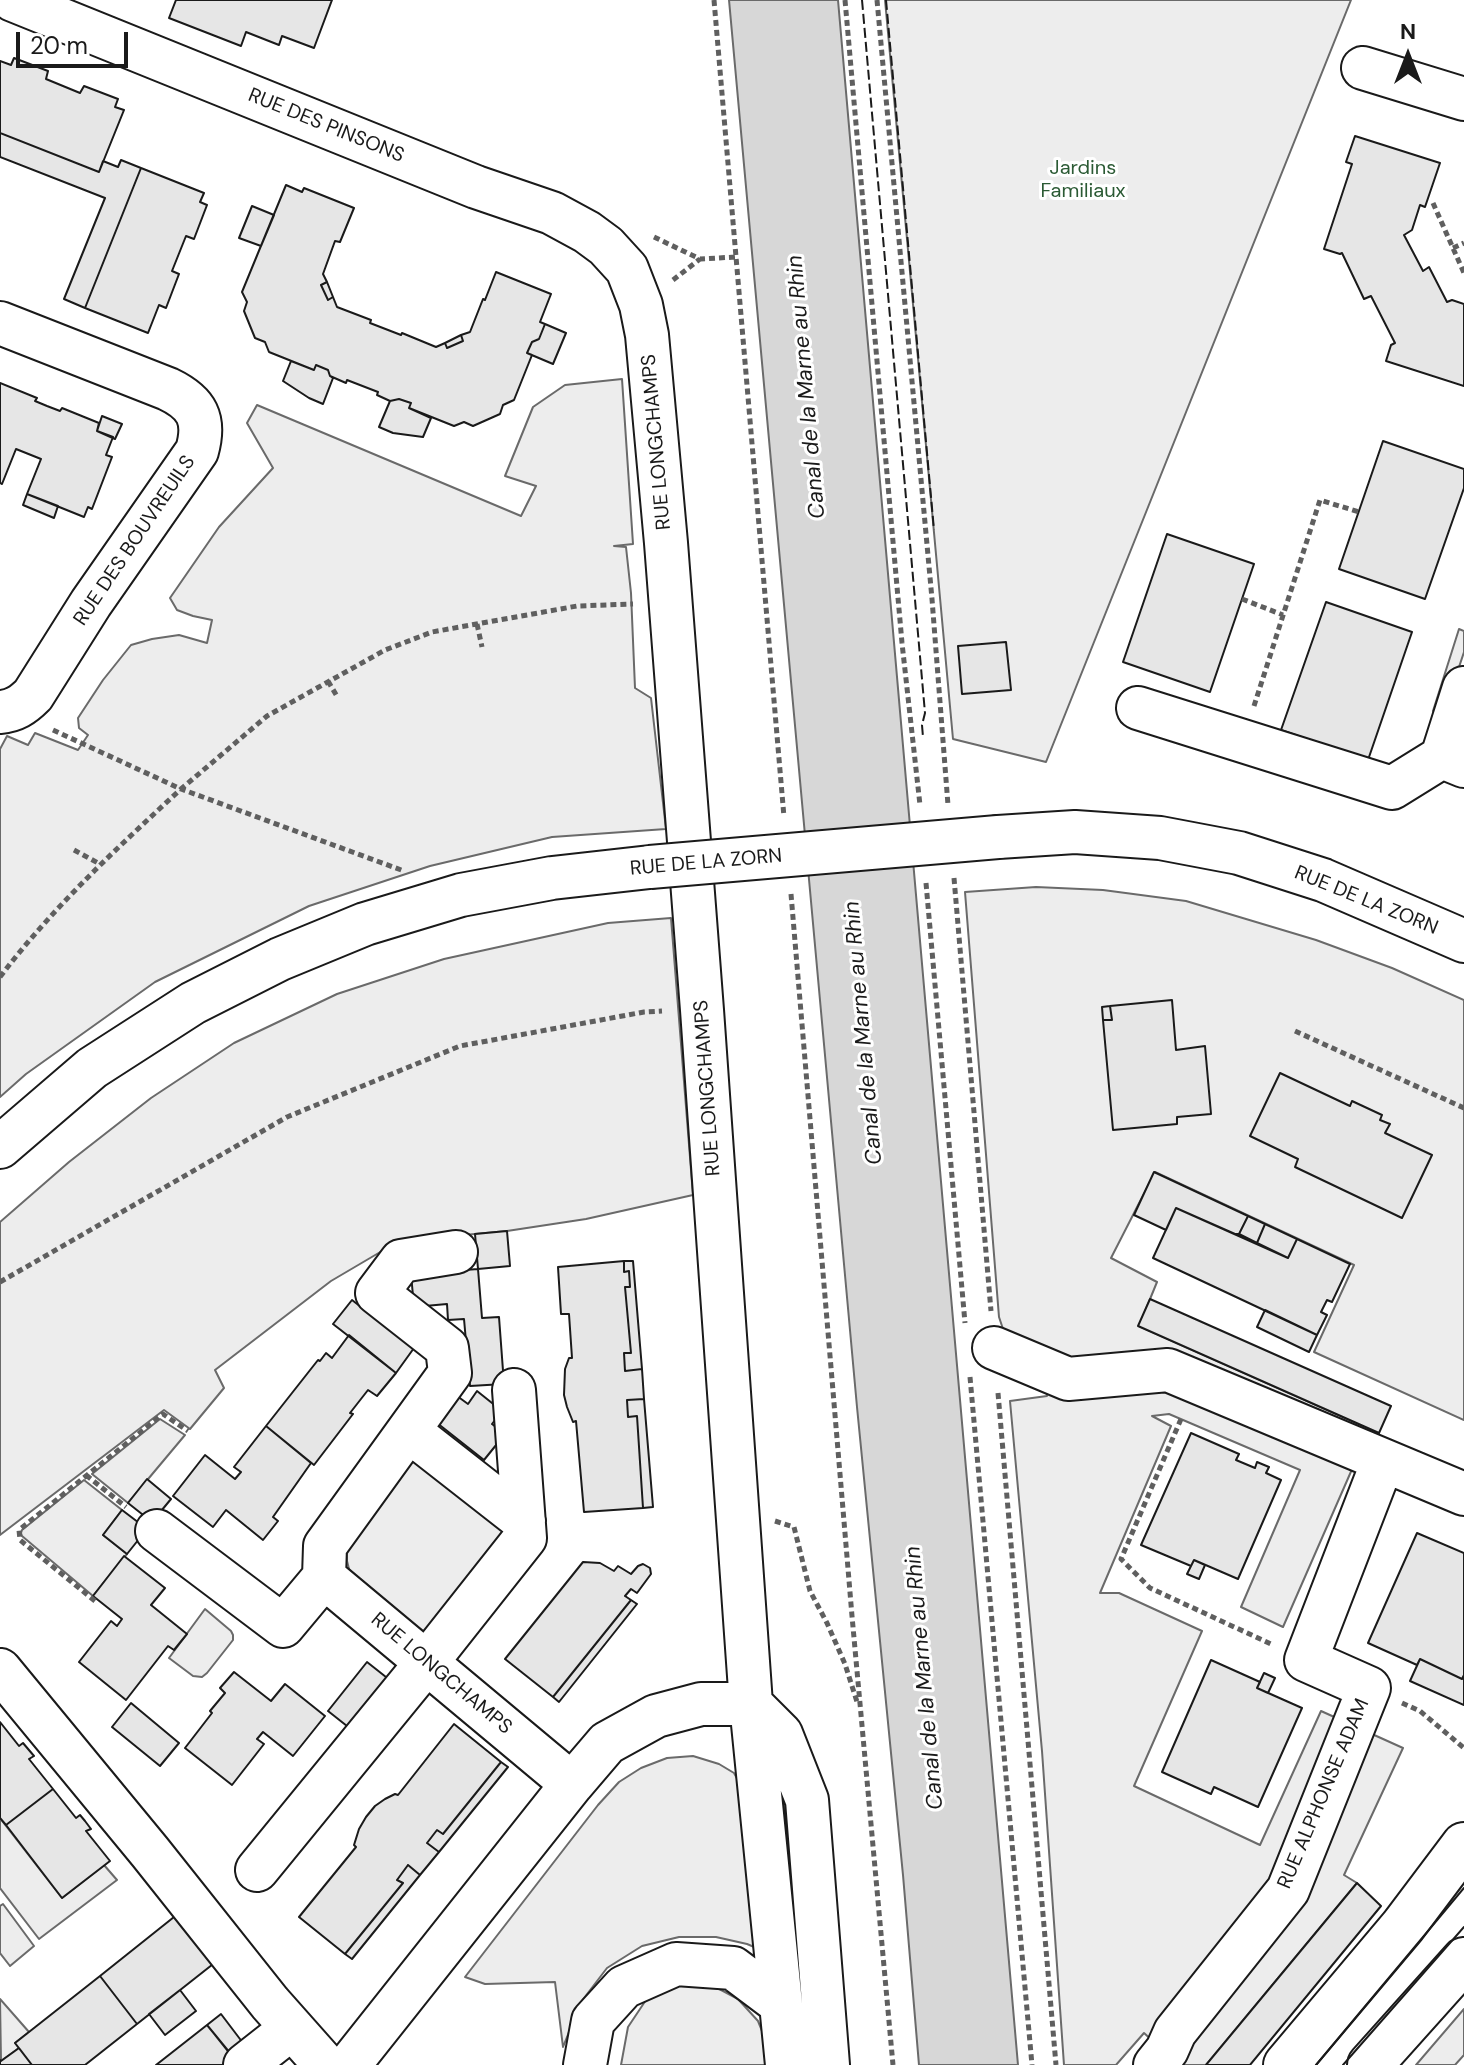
<!DOCTYPE html>
<html>
<head>
<meta charset="utf-8">
<style>
  body { margin:0 }
  #map { position:relative; width:1464px; height:2065px; overflow:hidden; background:#fff; font-family:"DM Sans",sans-serif }
  canvas { display:block }
  .north { position:absolute; left:1368px; top:16px; width:80px; height:80px; -webkit-text-stroke:6px #fff; paint-order:stroke; rotate:0deg; font-size:22px; font-weight:700; line-height:32px; text-align:center; color:#1a1a1a }
  .north::after { content:''; display:block; margin:auto; width:28px; height:36px; background:#1a1a1a; clip-path:polygon(50% 0,100% 100%,50% 72%,0 100%) }
  .scale { position:absolute; left:16px; top:32px; width:112px; height:36px; box-sizing:border-box; border:4px solid #1a1a1a; border-top:0; padding-left:10px; font-size:24px; line-height:28px; white-space:nowrap; color:#1a1a1a; -webkit-text-stroke:6px #fff; paint-order:stroke }
</style>
</head>
<body>
<div id="map">
<canvas width="1464" height="2065"></canvas>
<div class="north">N</div>
<div class="scale">20 m</div>
</div>
<script>
const context = document.querySelector('canvas').getContext('2d');
context.lineJoin = 'round';
function fillPath(path, color) { context.fillStyle = color; context.fill(path, 'evenodd'); }
function stroke(path, color, width, dash) { context.strokeStyle = color; context.lineWidth = width; context.lineCap = dash ? 'butt' : 'round'; context.setLineDash(dash || []); context.stroke(path); }
function write(font, color, halo, rows, align = 'center') {
  context.font = font + ' "DM Sans",sans-serif'; context.lineWidth = 6; context.setLineDash([]); context.textBaseline = 'middle'; context.strokeStyle = halo; context.fillStyle = color; for (const [text, x, y, turn = 0] of rows) {
    context.save(); context.translate(x, y); context.rotate((+turn || 0) * Math.PI / 180); context.textAlign = isNaN(turn) ? turn : align; if (halo) context.strokeText(text, 0, 0); context.fillText(text, 0, 0); context.restore();
  }
}
const built = new Path2D(`
  M885,0H1351L1046,762L953,739Z
  M622,379L633,544L614,546L626,547L631,593L635,688L651,698L666,829L552,837L430,866L309,906L155,982L26,1074L0,1097V749L7,736L28,745L35,733L78,750L88,735L79,728L78,718L103,680L131,645L152,639L179,635L207,643L212,620L193,616L177,610L170,598L219,527L273,468L247,423L257,405L521,516L536,486L505,476L533,407L565,385Z
  M1459,629L1464,631V652L1443,715L1433,711Z
  M1036,887L1103,890L1186,901L1316,940L1392,968L1464,1000V1420L1314,1352L1354,1265L1155,1172L1111,1258L1157,1282L1139,1326L1379,1433L1360,1451L1283,1627L1241,1607L1300,1470L1169,1414L1152,1416L1171,1426L1100,1593H1119L1202,1631L1134,1786L1260,1845L1321,1711L1403,1748L1344,1875L1357,1883L1206,2065H1179L1144,2033L1116,2065H1064L1042,1751L1010,1401L1047,1396L1043,1362L1004,1332L999,1317L965,892Z
  M671,918L693,1195L586,1219L507,1231L399,1241L331,1281L215,1370L224,1388L190,1429L164,1410L0,1535V1222L69,1162L151,1098L234,1043L337,994L444,959L608,923Z
  M160,1419L185,1435L128,1503L92,1474Z
  M415,1459L511,1527L428,1639L350,1573L347,1561V1548L408,1462Z
  M84,1480L122,1510L103,1535L127,1554L93,1596L22,1536L21,1533L22,1530Z
  M205,1609L231,1631L233,1635V1640L207,1673L202,1677L193,1676L169,1658Z
  M693,1756L719,1764L734,1773L744,1791L759,1949L747,1944L716,1937H679L642,1946L607,1968L581,2002L563,2047L555,1982L485,1984L465,1977L598,1805L619,1782L641,1768L667,1758Z
  M0,1818L62,1898L104,1865L117,1880L39,1939L0,1888Z
  M3,1904L34,1946L10,1966L0,1953V1906Z
  M675,1982L708,1983L738,1999L758,2021L771,2053V2065H621L628,2027L646,2000Z
  M0,1999L29,2032L15,2043L19,2048L1,2061Z
  M1464,2009V2055L1455,2065H1416Z`);
const water = new Path2D(`
  M729,0H838L1018,2065H919L903,1875L857,1407Z`);
const building = new Path2D(`
  M176,0H332L314,48L282,36L279,45L246,32L241,46L169,18Z
  M14,58L48,71L46,79L80,93L84,86L118,99L115,107L124,110L99,172L0,133V61L11,65Z
  M0,133L99,172L103,161L118,167L121,160L141,168L85,308L64,299L105,198L0,157Z
  M1355,136L1440,163L1425,207L1420,205L1412,230L1404,235L1423,271L1429,267L1447,302L1452,300L1464,304V386L1386,361L1391,345L1395,343L1371,296L1364,299L1342,253L1340,254L1324,249L1352,164L1346,162Z
  M141,168L204,193L200,202L207,205L194,239L186,236L172,271L179,274L166,308L159,305L148,333L85,308Z
  M286,185L302,192L304,188L354,208L340,242L335,241L323,274L327,282L321,285L328,300L333,297L337,307L371,320L370,323L401,335L402,333L436,347L445,343L447,348L463,341L461,335L470,332L483,299L485,300L496,272L551,294L540,322L545,324L539,339L532,342L527,353L532,355L514,400L503,405L500,414L473,426L464,422L454,426L409,408L411,403L399,399L390,401L377,395L378,392L347,380L346,383L330,376L328,370L316,365L314,370L269,352L265,342L255,338L244,311L247,302L242,292Z
  M252,206L274,215L261,246L239,238Z
  M327,282L333,297L328,300L321,285Z
  M545,324L566,333L553,364L527,353L532,342L539,339Z
  M461,335L463,341L447,348L445,343Z
  M291,361L314,370L316,365L328,370L330,376L333,378L323,404L309,398L283,381Z
  M0,383L37,398L35,401L47,406L60,411L62,408L99,423L97,431L113,437L106,455L112,457L92,509L88,507L84,517L27,494L41,459L16,449L2,484L0,483Z
  M399,399L411,403L409,408L431,418L423,437L393,433L379,427L390,401Z
  M102,416L122,424L115,439L97,431Z
  M1383,441L1464,469V488L1425,599L1339,569Z
  M27,494L58,506L54,518L23,505Z
  M1167,534L1254,564L1210,692L1123,662Z
  M1326,602L1412,632L1368,760L1281,730Z
  M1006,642L1011,690L962,694L958,646Z
  M1172,1000L1176,1050L1205,1046L1211,1114L1177,1117V1124L1113,1130L1103,1020H1112L1110,1006Z
  M1110,1006L1112,1020H1103L1102,1007Z
  M1280,1073L1350,1106L1352,1101L1382,1115L1380,1120L1390,1124L1385,1133L1432,1155L1402,1218L1295,1167L1298,1159L1250,1136Z
  M1154,1172L1248,1216L1239,1234H1235L1176,1208L1166,1230L1134,1215Z
  M1176,1208L1288,1258L1297,1239L1350,1264L1332,1302L1327,1300L1321,1312L1327,1315L1317,1335L1153,1258Z
  M1248,1216L1265,1224L1257,1243L1239,1234Z
  M1265,1224L1297,1239L1288,1258L1257,1243Z
  M507,1231L510,1266L478,1269L475,1234Z
  M624,1261V1272L629,1271L630,1287H625L631,1353H624L625,1371L642,1369L644,1399L627,1400L628,1417L637,1416L643,1508L584,1512L576,1421L573,1422L567,1407L564,1395L565,1369L569,1358H572L569,1314H561L558,1267Z
  M624,1261H633L642,1369L625,1371L624,1353H631L625,1287H630L629,1271L624,1272Z
  M478,1269L482,1318L499,1317L504,1384L470,1386L464,1319L448,1320L447,1304L414,1307L411,1274Z
  M1150,1299L1391,1406L1379,1433L1138,1326Z
  M352,1300L414,1348L396,1373L333,1324Z
  M1265,1310L1317,1335L1309,1352L1257,1327Z
  M349,1335L396,1373L377,1396L368,1390L350,1413L353,1414L314,1465L266,1426L318,1360L320,1361L326,1353L332,1358Z
  M477,1391L502,1411L492,1424L505,1434L484,1460L432,1419L453,1393L468,1404Z
  M644,1399L653,1507L643,1508L637,1416L628,1417L627,1400Z
  M266,1426L311,1463L273,1517L278,1521L263,1540L226,1510L213,1527L173,1496L205,1455L235,1479L241,1472L234,1467Z
  M1191,1433L1239,1454L1236,1460L1255,1468L1257,1462L1269,1467L1266,1473L1281,1480L1238,1579L1194,1560L1191,1566L1141,1545Z
  M147,1479L171,1499L152,1522L128,1503Z
  M122,1510L147,1529L127,1554L103,1535Z
  M1417,1533L1464,1553V1675L1462,1679L1420,1659L1417,1665L1368,1643Z
  M124,1556L165,1588L151,1605L187,1634L174,1650L168,1646L126,1700L79,1662L111,1621L117,1626L122,1619L93,1596Z
  M1194,1560L1205,1565L1199,1579L1187,1574Z
  M583,1562L600,1563L614,1571L618,1566L631,1574L638,1566L643,1564L650,1568L651,1574L637,1593L631,1589L625,1596L631,1600L553,1697L505,1659Z
  M631,1600L637,1604L559,1702L553,1697Z
  M1420,1659L1462,1679L1464,1675V1705L1410,1681Z
  M1211,1660L1260,1682L1257,1688L1302,1708L1258,1807L1214,1787L1211,1794L1162,1772Z
  M367,1662L391,1681L352,1730L328,1711Z
  M234,1672L271,1701L285,1684L325,1716L293,1756L263,1732L257,1739L264,1744L232,1785L185,1748L212,1713L210,1711L225,1693L220,1688Z
  M1264,1673L1275,1678L1268,1693L1257,1688Z
  M131,1703L179,1743L160,1766L112,1727Z
  M0,1722L19,1746L23,1743L34,1756L29,1759L53,1789L6,1825L0,1818Z
  M454,1724L501,1762L443,1834L437,1830L427,1843L439,1852L420,1875L408,1865L397,1880L403,1883L345,1954L299,1917L356,1847L354,1845L359,1829L366,1817L375,1806L385,1799L395,1794L398,1795Z
  M501,1762L508,1767L439,1852L427,1843L437,1830L443,1834Z
  M53,1789L76,1818L80,1815L85,1821L91,1829L86,1831L110,1861L62,1898L6,1825Z
  M408,1865L420,1875L352,1959L345,1954L403,1883L397,1880Z
  M1357,1883L1381,1906L1250,2065H1206Z
  M184,1909L222,1957L137,2024L100,1976Z
  M100,1976L137,2024L85,2065H32L15,2043Z
  M180,1990L196,2011L165,2035L149,2014Z
  M221,2014L243,2043L230,2053L207,2025Z
  M207,2025L239,2065H156Z
  M19,2048L32,2065H0V2060L1,2061Z`);
const path = new Path2D(`
  M714,0L784,817
  M845,0L902,643L920,805
  M877,0L932,599L948,805
  M1433,203L1464,273
  M654,237L700,259L736,257
  M1453,248L1464,243
  M673,280L700,259
  M1242,599L1283,615
  M477,624L482,647
  M328,681L338,698
  M1254,706L1320,500L1359,512
  M53,730L181,789L267,716L385,650L432,632L577,606L633,604
  M74,850L100,864
  M954,878L991,1311
  M926,883L965,1323
  M791,894L852,1616L893,2065
  M0,977C53,907 117,848 181,789L404,871
  M1295,1031L1464,1108
  M0,1282L287,1117L460,1046L644,1012L662,1011
  M970,1377L1032,2065
  M998,1393L1056,2065
  M1181,1419L1121,1559L1150,1588L1271,1644
  M86,1475L126,1507
  M775,1521L794,1527L810,1591L827,1623L845,1664L858,1705
  M95,1601L20,1540L19,1530L163,1414L188,1431
  M1402,1703L1420,1711L1464,1748`);
const minor = new Path2D(`
  M13,0L476,187L552,213L587,232L606,246L627,269L641,305L647,335L666,543L702,1010L751,1704L781,2004
  M1363,68L1464,99
  M0,323L168,389C197,403 206,419 197,451L91,603L33,695C23,705 14,711 0,712
  M1464,688L1442,757L1464,766
  M1138,708L1392,788L1442,757
  M998,837L1075,832L1160,838L1239,853L1323,880L1464,941
  M0,1147L92,1068L193,1003L280,959L365,924L461,895L552,878L650,867
  M456,1252L401,1261L377,1293L447,1348L450,1373L325,1546L324,1577L572,1784
  M994,1348L1068,1379L1168,1370L1464,1494
  M409,1431L524,1521
  M157,1531L283,1626L324,1577
  M0,1670L150,1852L270,2003L325,2065
  M751,1704L781,1734L807,1800L828,2065
  M257,1870L427,1662L525,1538L514,1390
  M245,2065L292,2028
  M349,2065L572,1784L607,1743L656,1716L701,1704H751
  M585,2065L593,2021L624,1987L676,1964L733,1968L781,2004L787,2065
  M1155,2065L1167,2050L1175,2032L1288,1890L1369,1688L1306,1660L1383,1461`);
const major = new Path2D(`
  M1286,2065L1403,1926L1464,1845
  M1370,2065L1464,1960`);
const tram = new Path2D(`
  M1316,2065L1464,1888
  M1343,2065L1464,1927`);
const minorBridge = new Path2D(`
  M650,867L998,837`);
const fence = new Path2D(`
  M862,0L925,713L922,725L923,737
  M886,0L934,530`);
const streetNames = [
  ["RUE DES PINSONS",326,126,22],
  ["RUE LONGCHAMPS",657,442,-95],
  ["RUE DES BOUVREUILS",135,541,-56],
  ["RUE DE LA ZORN",706,863,-5],
  ["RUE DE LA ZORN",1366,901,22],
  ["RUE LONGCHAMPS",708,1088,-94],
  ["RUE LONGCHAMPS",441,1674,40],
  ["RUE ALPHONSE ADAM",1324,1794,-67]
];
const parkNames = [
  ["Jardins",1083,169],
  ["Familiaux",1083,192]
];
const waterNames = [
  ["Canal de la Marne au Rhin",807,387,-95],
  ["Canal de la Marne au Rhin",864,1033,-95],
  ["Canal de la Marne au Rhin",925,1678,-95]
];
fillPath(built, '#ededed');
stroke(built, '#6a6a6a', 2);
fillPath(water, '#d7d7d7');
stroke(water, '#6a6a6a', 2);
fillPath(building, '#e6e6e6');
stroke(building, '#1a1a1a', 2);
stroke(minor, '#1a1a1a', 46);
stroke(major, '#1a1a1a', 48);
stroke(path, '#5f5f5f', 5, [6, 4]);
stroke(minor, '#fff', 42);
stroke(major, '#fff', 44);
stroke(tram, '#1a1a1a', 2);
stroke(minorBridge, '#1a1a1a', 46, []);
stroke(minorBridge, '#fff', 42);
stroke(fence, '#1a1a1a', 2, [10, 4]);
write('20px', '#1a1a1a', '#fff', streetNames);
write('20px', '#2b5a34', '#fff', parkNames);
write('italic 22px', '#1a1a1a', '#fff', waterNames);
</script>
</body>
</html>
